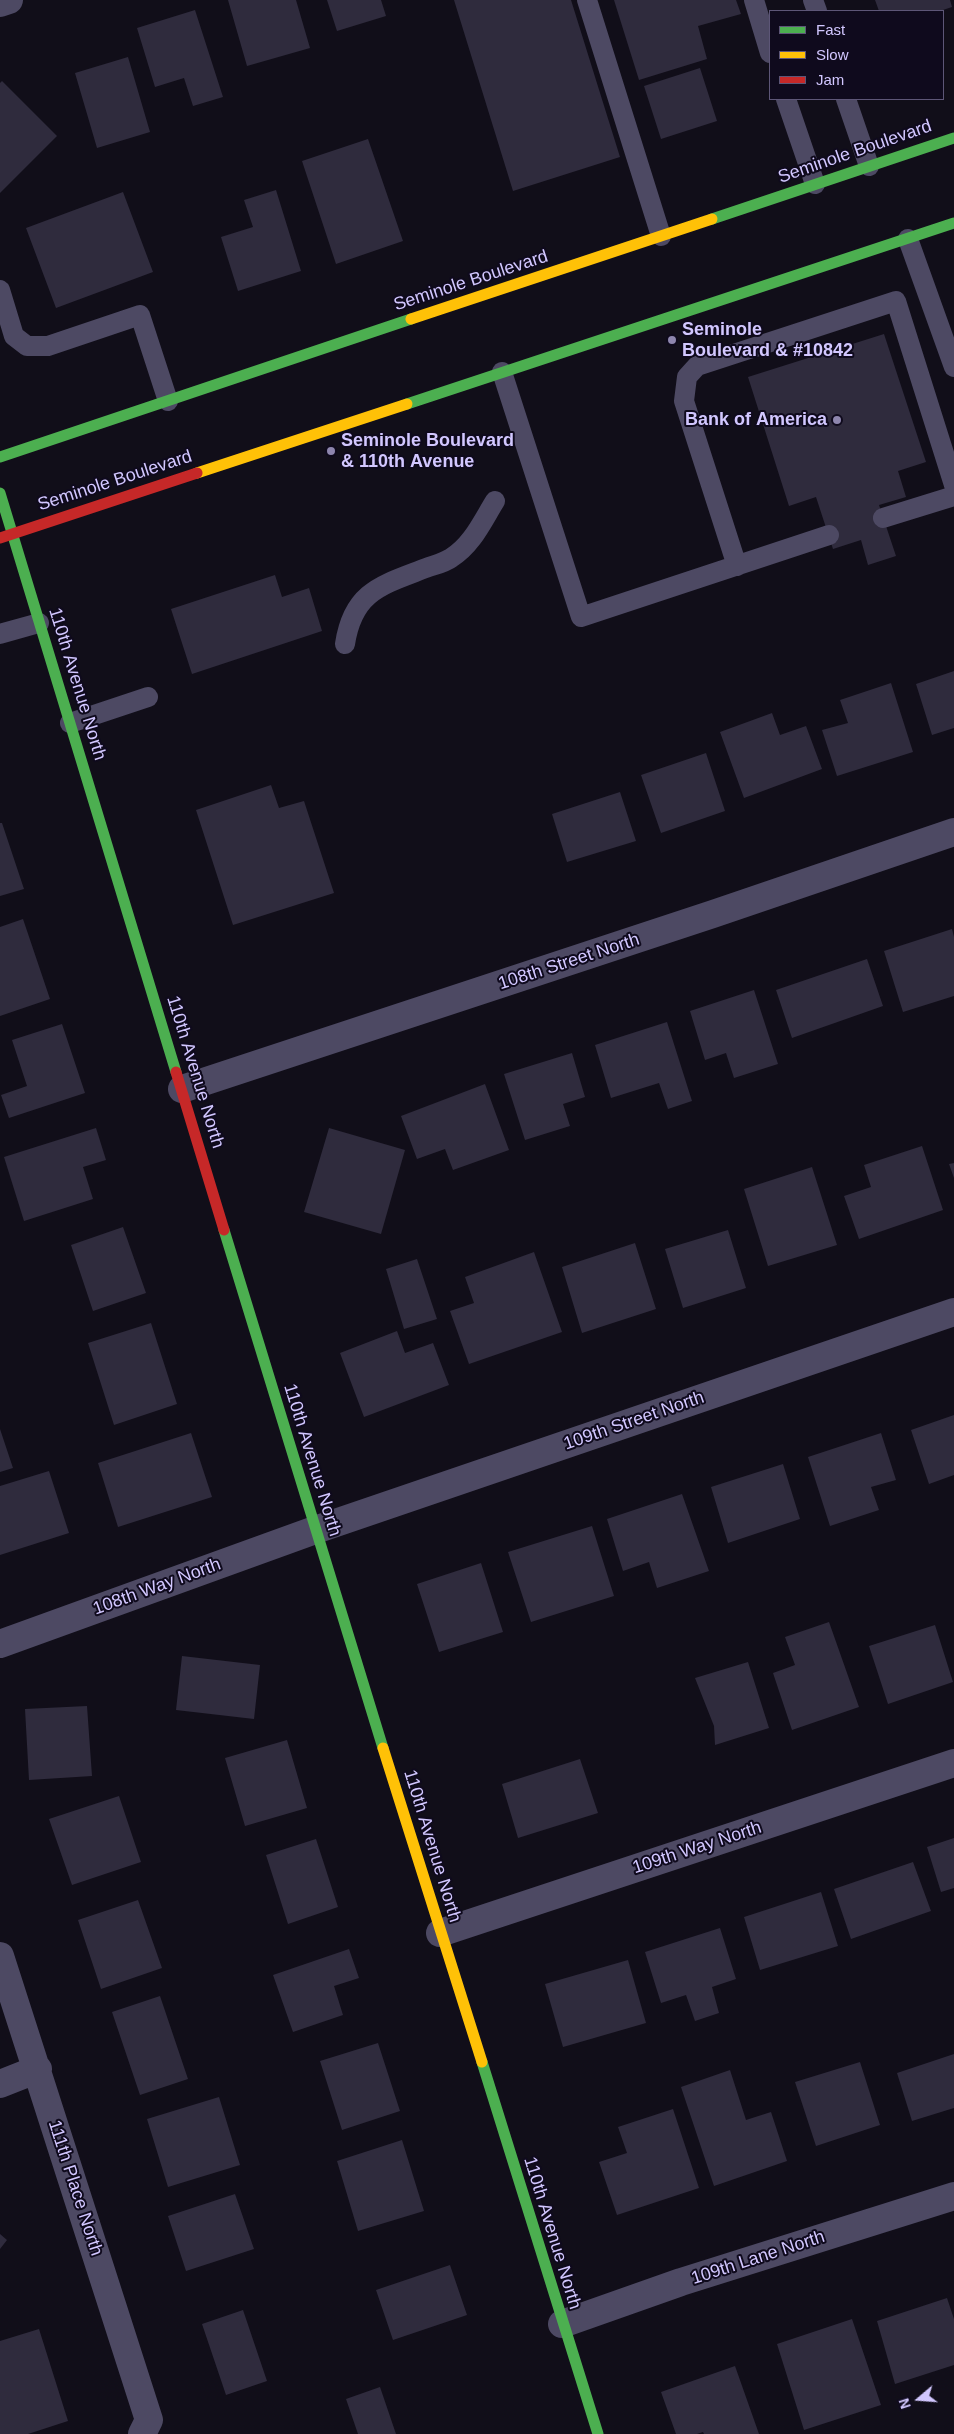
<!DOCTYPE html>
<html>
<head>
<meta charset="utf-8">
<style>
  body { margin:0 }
  #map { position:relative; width:954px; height:2434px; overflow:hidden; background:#110e19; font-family:Arial,sans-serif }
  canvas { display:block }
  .legend { position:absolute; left:769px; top:10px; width:175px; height:90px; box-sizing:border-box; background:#0f0a1d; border:1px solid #5d5677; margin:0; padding:6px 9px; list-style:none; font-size:15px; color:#d2c7ff }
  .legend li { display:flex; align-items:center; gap:10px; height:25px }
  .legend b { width:25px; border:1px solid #5d5677 }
  .north { position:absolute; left:894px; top:2374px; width:50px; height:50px; -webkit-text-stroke:4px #0f0a1d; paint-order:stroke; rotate:252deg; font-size:14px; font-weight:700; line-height:20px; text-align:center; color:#d2c7ff }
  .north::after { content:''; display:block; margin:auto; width:18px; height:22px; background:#d2c7ff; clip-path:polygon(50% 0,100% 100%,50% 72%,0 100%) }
</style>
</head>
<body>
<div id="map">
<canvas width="954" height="2434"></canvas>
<ul class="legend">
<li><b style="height:6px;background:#4caf50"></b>Fast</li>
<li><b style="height:6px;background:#ffc107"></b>Slow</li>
<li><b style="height:6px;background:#c62828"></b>Jam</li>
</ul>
<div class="north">N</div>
</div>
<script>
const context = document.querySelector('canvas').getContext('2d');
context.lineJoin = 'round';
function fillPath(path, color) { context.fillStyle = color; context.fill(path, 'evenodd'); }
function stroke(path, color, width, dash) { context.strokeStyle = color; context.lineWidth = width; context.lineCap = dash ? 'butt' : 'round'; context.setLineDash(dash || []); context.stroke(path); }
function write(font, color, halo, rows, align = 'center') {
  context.font = font + ' Arial,sans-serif'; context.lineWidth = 4; context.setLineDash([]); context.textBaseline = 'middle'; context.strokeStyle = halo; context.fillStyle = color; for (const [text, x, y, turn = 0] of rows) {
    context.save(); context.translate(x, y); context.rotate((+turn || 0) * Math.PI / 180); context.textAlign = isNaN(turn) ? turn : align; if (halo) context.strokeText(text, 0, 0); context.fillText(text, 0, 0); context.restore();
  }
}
const building = new Path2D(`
  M228,0H296L310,48L247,66Z
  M327,0H381L386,16L337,31Z
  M454,0H571L620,157L513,191Z
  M614,0H736L741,14L698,26L707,59L639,80Z
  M875,0H950L952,7L940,11H879Z
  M195,10L223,97L193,106L184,78L155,87L137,28Z
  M128,57L150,132L97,148L75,73Z
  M700,68L717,121L661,139L644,86Z
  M2,81L57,136L0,193V83Z
  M368,139L403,241L336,264L302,161Z
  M276,190L301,271L238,291L221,237L253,227L244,200Z
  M123,192L153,272L56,308L26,228Z
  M884,334L926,462L898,471L906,497L879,505L896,556L868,565L861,540L833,549L816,497L789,506L748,377Z
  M275,575L282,597L309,588L322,631L192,674L171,609Z
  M954,671V728L932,735L916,684Z
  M891,683L913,752L837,776L822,730L848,723L840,700Z
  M772,713L780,735L806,726L822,769L744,798L720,732Z
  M706,753L725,811L661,833L641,775Z
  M271,785L279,808L304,801L334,893L233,925L196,810Z
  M620,792L636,841L567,862L552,814Z
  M0,823H2L24,889L0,896Z
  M23,919L50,999L0,1016V927Z
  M952,929L954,937V996L903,1012L884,951Z
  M867,959L883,1006L792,1038L776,990Z
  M754,990L778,1064L734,1078L726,1053L705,1060L690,1011Z
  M667,1022L692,1101L668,1109L659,1083L611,1098L595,1045Z
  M62,1024L85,1093L9,1118L1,1095L27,1086L12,1040Z
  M572,1053L585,1097L563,1104L570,1126L525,1140L504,1074Z
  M485,1084L509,1150L453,1170L445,1149L417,1159L401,1116Z
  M96,1128L106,1160L83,1167L93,1199L24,1221L4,1157Z
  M329,1128L405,1150L381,1234L304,1212Z
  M922,1146L943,1210L859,1239L844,1196L871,1187L864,1165Z
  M954,1163V1178L949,1164Z
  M812,1167L837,1245L768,1266L744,1189Z
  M123,1227L146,1293L93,1311L71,1245Z
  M728,1230L746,1288L683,1308L665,1249Z
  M635,1243L656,1309L582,1333L562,1267Z
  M534,1252L562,1332L469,1364L450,1311L474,1303L465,1277Z
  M417,1259L437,1319L404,1329L386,1269Z
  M151,1323L177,1404L114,1425L88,1343Z
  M397,1331L405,1353L433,1343L449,1385L364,1417L340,1353Z
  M954,1415V1475L929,1484L911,1430Z
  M0,1429L13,1468L0,1472Z
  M191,1433L212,1497L118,1527L98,1463Z
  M881,1433L896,1480L871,1487L879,1510L830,1526L808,1457Z
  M783,1464L800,1519L728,1543L711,1487Z
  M49,1471L69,1533L0,1555V1486Z
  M682,1494L709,1571L657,1588L649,1562L623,1571L607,1519Z
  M592,1526L614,1596L531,1622L508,1552Z
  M481,1563L503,1632L439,1652L417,1584Z
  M829,1622L859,1707L792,1730L773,1673L795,1665L785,1637Z
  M935,1625L953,1682L888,1704L869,1646Z
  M182,1656L260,1665L254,1719L176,1710Z
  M748,1662L769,1728L715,1745L714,1726L695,1678Z
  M87,1706L92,1776L29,1780L25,1709Z
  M287,1740L307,1808L245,1826L225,1758Z
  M580,1759L598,1813L518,1838L502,1784Z
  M119,1796L141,1862L72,1885L49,1819Z
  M954,1838V1888L941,1892L927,1847Z
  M316,1839L338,1907L288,1924L266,1855Z
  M913,1862L931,1911L851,1939L834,1889Z
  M821,1892L838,1946L760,1970L744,1917Z
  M138,1900L162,1968L101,1989L78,1920Z
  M720,1928L736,1979L712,1987L719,2013L695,2021L686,1995L661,2003L645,1952Z
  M349,1949L359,1978L334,1986L343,2015L293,2032L273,1975Z
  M628,1960L646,2023L563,2047L545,1984Z
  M160,1996L188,2079L140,2095L112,2012Z
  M378,2043L400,2111L342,2130L320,2061Z
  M954,2054V2108L912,2121L897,2073Z
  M860,2062L880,2125L816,2146L795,2082Z
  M730,2070L746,2120L771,2112L787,2161L714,2186L681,2087Z
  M219,2097L240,2165L168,2187L147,2119Z
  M673,2109L699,2188L617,2215L599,2162L627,2153L618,2127Z
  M402,2140L424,2211L358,2231L337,2161Z
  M235,2194L254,2249L186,2271L168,2216Z
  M0,2234L7,2240L0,2249Z
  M450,2265L467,2315L393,2340L376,2290Z
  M947,2298L954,2319V2365L895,2384L877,2321Z
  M243,2310L267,2381L226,2395L202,2324Z
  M852,2319L881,2405L804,2430L777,2344Z
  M39,2329L68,2421L28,2434H0V2341Z
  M735,2366L759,2434H704L703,2432L697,2434H676L661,2392Z
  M380,2387L396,2434H358L346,2399Z`);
const lane = new Path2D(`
  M587,0L661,236
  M754,0L770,53
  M813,0L817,11
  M786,99L815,184
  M846,99L869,166
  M908,239L954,367
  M0,290L14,336L27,346H48L140,315L168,401
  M502,372L581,617L829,535
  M883,518L954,496
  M737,566L684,401L687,377L697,366L896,301L954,485
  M0,634L39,623
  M345,644C353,591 382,585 426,568C434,565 444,563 451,558C472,545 482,522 495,501
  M70,723L148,697`);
const street = new Path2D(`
  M0,3L9,0
  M182,1089L713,914L954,832
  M0,1644L315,1530L954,1312
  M440,1933L954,1763
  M0,1956L149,2420L142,2434
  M0,2084L38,2069
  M562,2324L681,2282L954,2196`);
const fast = new Path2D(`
  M712,219L954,138
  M407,404L954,223
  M0,457L411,319
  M0,493L176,1072
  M224,1230L383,1748
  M482,2062L598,2434`);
const slow = new Path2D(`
  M411,319L712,219
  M197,473L407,404
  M383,1748L482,2062`);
const jam = new Path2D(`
  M0,538L197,473
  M176,1072L224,1230`);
const markers = [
  [672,340,5,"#8e86ae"],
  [837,420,5,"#8e86ae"],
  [331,451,5,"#8e86ae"]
];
const streetNames = [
  ["Seminole Boulevard",855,152,-19],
  ["Seminole Boulevard",471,281,-18],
  ["Seminole Boulevard",115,481,-18],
  ["110th Avenue North",77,684,73],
  ["108th Street North",569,962,-18],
  ["110th Avenue North",195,1072,73],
  ["109th Street North",634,1421,-19],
  ["110th Avenue North",312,1460,73],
  ["108th Way North",157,1587,-20],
  ["110th Avenue North",432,1846,73],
  ["109th Way North",697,1848,-18],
  ["111th Place North",75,2188,72],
  ["110th Avenue North",552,2233,73],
  ["109th Lane North",758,2258,-18]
];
const poiNames = [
  ["Seminole",682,330],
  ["Boulevard & #10842",682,351],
  ["Bank of America",827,420,"right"],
  ["Seminole Boulevard",341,441],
  ["& 110th Avenue",341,462]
];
fillPath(building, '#2f2b3d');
stroke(lane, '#4d4963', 20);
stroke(street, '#4d4963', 28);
stroke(fast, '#4caf50', 11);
stroke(slow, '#ffc107', 11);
stroke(jam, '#c62828', 11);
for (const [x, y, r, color] of markers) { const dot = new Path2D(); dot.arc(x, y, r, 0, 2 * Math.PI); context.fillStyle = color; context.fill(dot); stroke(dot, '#0f0a1d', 2); }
write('18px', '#d2c7ff', '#0f0a1d', streetNames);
write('bold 18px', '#d2c7ff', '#0f0a1d', poiNames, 'left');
</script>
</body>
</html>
